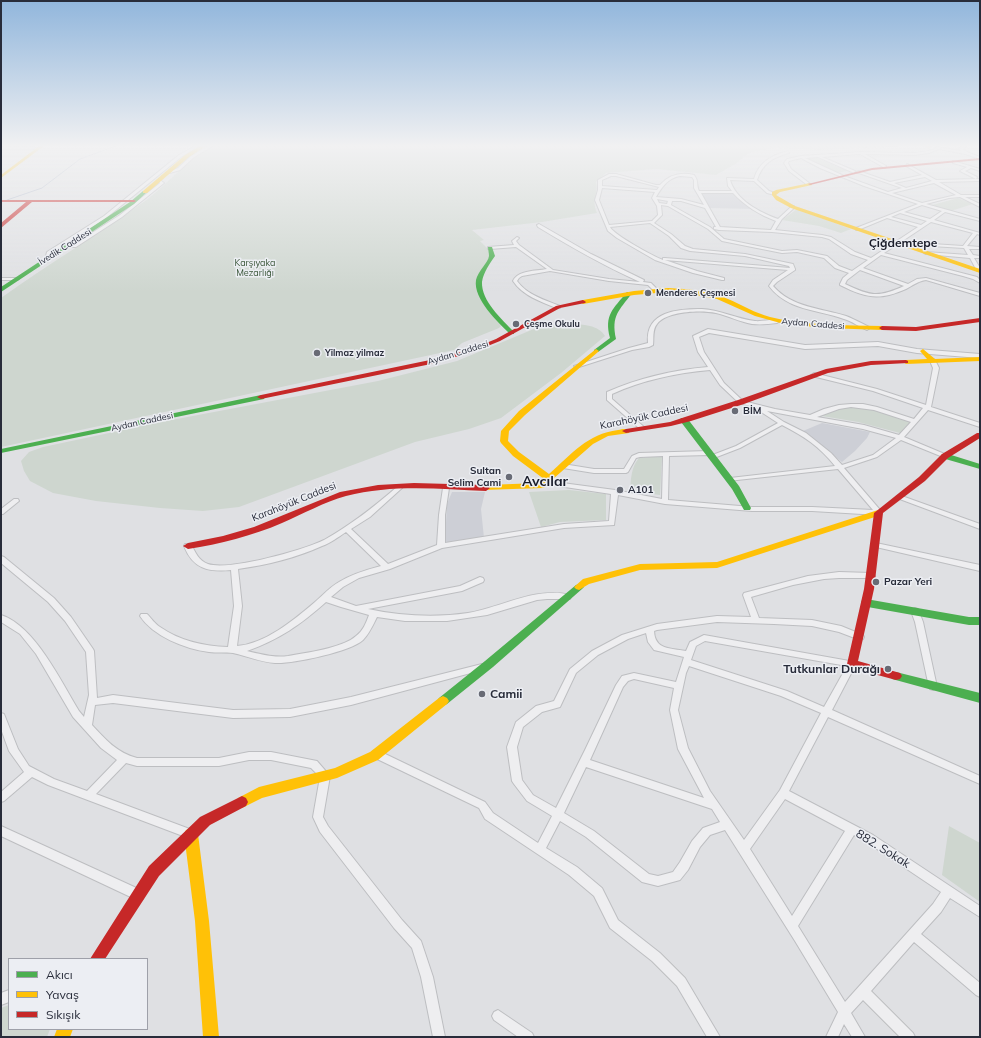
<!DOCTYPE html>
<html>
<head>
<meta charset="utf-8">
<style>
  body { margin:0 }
  #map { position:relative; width:981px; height:1038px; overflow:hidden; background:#dfe0e3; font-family:Mulish,sans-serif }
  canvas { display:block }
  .frame { position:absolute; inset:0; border:2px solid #282c3a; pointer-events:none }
  .legend { position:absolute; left:8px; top:958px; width:140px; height:72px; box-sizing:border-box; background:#eceef3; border:1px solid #9ea0a9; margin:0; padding:5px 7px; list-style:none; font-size:12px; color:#282c3a }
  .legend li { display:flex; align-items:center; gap:8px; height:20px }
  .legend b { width:20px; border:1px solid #9ea0a9 }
</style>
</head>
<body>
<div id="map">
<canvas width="981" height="1038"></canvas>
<div class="frame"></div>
<ul class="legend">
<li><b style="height:5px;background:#4caf50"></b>Akıcı</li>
<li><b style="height:5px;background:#ffc107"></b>Yavaş</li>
<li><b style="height:5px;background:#c62828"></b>Sıkışık</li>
</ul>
</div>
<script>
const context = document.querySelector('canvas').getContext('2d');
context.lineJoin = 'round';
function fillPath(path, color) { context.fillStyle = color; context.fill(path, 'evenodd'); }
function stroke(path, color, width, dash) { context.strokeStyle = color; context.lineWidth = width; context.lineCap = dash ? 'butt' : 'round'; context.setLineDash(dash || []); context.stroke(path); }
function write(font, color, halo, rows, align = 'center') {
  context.font = font + ' Mulish,sans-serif'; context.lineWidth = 3; context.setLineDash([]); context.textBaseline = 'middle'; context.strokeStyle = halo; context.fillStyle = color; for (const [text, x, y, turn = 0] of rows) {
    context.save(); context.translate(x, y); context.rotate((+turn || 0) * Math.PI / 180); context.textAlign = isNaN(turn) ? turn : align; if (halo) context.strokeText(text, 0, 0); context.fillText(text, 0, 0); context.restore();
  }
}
const built = new Path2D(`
  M702,193H732L754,209L708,208Z
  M822,423L870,432L867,438L855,451L842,462L803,431Z
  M452,492H485L481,509L484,538L447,542L445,541L447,504Z`);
const green = new Path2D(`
  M214,146H907L819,150L775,148L752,152L746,155L737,163L716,175L656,169L606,173L596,182C599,195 591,198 597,213L542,222L472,230L484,240L480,241L487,248L490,254L478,292L501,326L499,328L462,343L454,350L1,447V298C48,264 98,235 145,201C168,184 187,159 214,146Z
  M816,157L847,171L837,173L805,158Z
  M958,198L973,204L951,211L932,205Z
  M797,209L851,229L841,233L819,226L782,220Z
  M557,324C572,325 596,321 605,336L561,373L501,418L469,429L415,442L239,507L203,511L160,508L96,501L53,493L30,481L24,471L21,461L29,452L43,447L161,422L378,381L457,361L541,326Z
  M847,407C869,406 890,415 911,421L900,433L858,422L822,416V414Z
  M662,456L660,495L630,491C631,479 631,467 639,458Z
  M569,490L606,494V520L560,522L541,527L529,492Z
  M949,826L980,843V902L942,875Z
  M9,1005V1029H50L47,1037H1V1008Z`);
const stream = new Path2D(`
  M7,200L42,188L80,159L116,146`);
const street = new Path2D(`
  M195,146H199L181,157L106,218L51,254L49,260H45L47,252L104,216L179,155Z
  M208,146H212L193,158L180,170L170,173L168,172L178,168L191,156Z
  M962,146H966L963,149L967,152L980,157V159L965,154L939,149L929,153L915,155L865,154L886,166L885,168L860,154L822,157L855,171L854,173L818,157L805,158L844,176L888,192L902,188L856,172L859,171L890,182L922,175L906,166L907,164L936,180L976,179L960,171L967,167L953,163V161L980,169V171L971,168L965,171L977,177L976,179H980V181L939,182L961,195H980V197H965L980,204V207L960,197L949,198L926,204L980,219V221L945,212L934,220L980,233V235L977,234L967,246L980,247V249H969L973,255L980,256V258H974L980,268V271H977L970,258L926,254L924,253L926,252L968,255L964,248L898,244L884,253L977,277L980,280V283L973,279L963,276L881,255L863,268L908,284L917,279L926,278L980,293V296L926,280C918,281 912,286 906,289C879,301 866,298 840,285V284L843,278L849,273L835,268L824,258L797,252L782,253L722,241L708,229L668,206L661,205L662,215L654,223L671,234L685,246L693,249L745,254L793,264L795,269V270L777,282L773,286C792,308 821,308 846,316C854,319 861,323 869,327L870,328L867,330C859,327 852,321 844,319C817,309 788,311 769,286L773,280L788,270L665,260L697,271L724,278V280H722L693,273L655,260L617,238L608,231L595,200L598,190V180L609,174H616L656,185H660C670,174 681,172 694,175C699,181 696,185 699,191H732L728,186L727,178L754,179C759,162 772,155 788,151L789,153C773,157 762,164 757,180L769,191L775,193V195L767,193L754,181L730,180C736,200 759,212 778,219L792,206H794V208L782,219L775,230L822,235L831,237L855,252L871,258L918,227L887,218L858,230H856V228L918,204L864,186L820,168L801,158L789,161L788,163L791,169L809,183L806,184L789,171L784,163L787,159L801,156L861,152L915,153L928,151L935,149L936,147L962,151L959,149ZM611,176H616L659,187L657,190L602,186V180ZM680,176L692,177L694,180V188L704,205L681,199L656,197C662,187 668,178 680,176ZM925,177L932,181L906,188L894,183ZM934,183L956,195L922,203L892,193ZM602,188L655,192L652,198L657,206L658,215L652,221L609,225L599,200ZM701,193H733C745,206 760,215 776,221L771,230L720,227ZM657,199L668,201L667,204L659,203ZM672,201H681L705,208L716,227H714V229L719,230L772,232L822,237L829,239L851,254L868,260L852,271L839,266L827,256L797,250L782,251L724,239L710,227L671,205ZM922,205L942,211L930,219L904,212ZM900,213L927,221L921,225L891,217ZM931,222L973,233L963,246L901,242ZM650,223L669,236L681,248L690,251L745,256L789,266L790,268L665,258H663V260C653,256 614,235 610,227ZM860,270L904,286C878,298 870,296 845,284L847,280Z
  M1,147H33L35,148L33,149H1Z
  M158,180H160L164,183L122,217L76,247H65V245H73L120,215L160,183Z
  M539,224L591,254L644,280L643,282L651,283L658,290L654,291L648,285L609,281L550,271L522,276L519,278L517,281C527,295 545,300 560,306V308H556C540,301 523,296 513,281C518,270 536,271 547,269L516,247L490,249H488V247L514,245L512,241L517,237L519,238L516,241L519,245L553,270L609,279L640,282C604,266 571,247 538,227L537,225Z
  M1,278H17L19,279L17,280H1Z
  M702,309C721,310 737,319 755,321C762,322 774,318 780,321L777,323C769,324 761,325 752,324C740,322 729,316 716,313C701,310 667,311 657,324C652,330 654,338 653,345L649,347L632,350L579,367H575L574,366L629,348L648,343C645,311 678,309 702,309Z
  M708,329L805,345L878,342L917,349L980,354V358L917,353L878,346L805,349L709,333L699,337L704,352L724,383L743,401L775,409L810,415L824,409L839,405L851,404H863L877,407L914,419L923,408L873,391L812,376L811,375L814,373L877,389L926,405L933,368L930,361L933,359L935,360L939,368L931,407L980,423V427L928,410L904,437L947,455L948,456L947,457H943L901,440L877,457L844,468L881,511L882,513L881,515H879L812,511H752L665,504L618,495L614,525L564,528L442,548L390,569L359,578L343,587L331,597L356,606L460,586L480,577L483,578L484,580L483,582L462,591L368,609C401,616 435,618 468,613C500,608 537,586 570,595L571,597L570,599H547L537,600L487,615L447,621H405L377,617C373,625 369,634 363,640C350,652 292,664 275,663C260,662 247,656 233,653C225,652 217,653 209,652C185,649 153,636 140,616L141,614H147C151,618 155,624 160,627C180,641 204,646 228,647L234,606L231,570C208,572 193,569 184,546L185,544H191C195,552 199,561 208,564C229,571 304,550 324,540C351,525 375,506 398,486L400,485L403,487L402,488L370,517L351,529L388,564L437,545L439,515L443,488L446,486L449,488L445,515V543L564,524L609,521L611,494L545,484L544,483L547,481L615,490L662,499L663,456L640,457L636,458L628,472L626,473H594L563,468L560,466L563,464L594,469H624L632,456L639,453L709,451L712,453L709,455L669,456L668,500L752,507H812L873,510L838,469L728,481L727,480L728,479L730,478L835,466C820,447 804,436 782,425L740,448L714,458H710L709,457L710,456L736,446L778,423L758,410V408L739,403L720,385L710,370C676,373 643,380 612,394V399L644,427L645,428L644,429H640L607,400V392C639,378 673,370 708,367L698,352L693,336ZM851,407L874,410L911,422L899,435L864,425L817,417L839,409ZM767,411L863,429L896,438L873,455L842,465L831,453L806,433L784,422ZM346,532L381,566C366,570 352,574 339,582C330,587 323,595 315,602C294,620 265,644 237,646L242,606L238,569C266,565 296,558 322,546C331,543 338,537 346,532ZM326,602L341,607L369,615C366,623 363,631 356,636C343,648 305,653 288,656C274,658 260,654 247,651C280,639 300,625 326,602Z
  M899,495L980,524V529L897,498L896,497L897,496Z
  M14,499H18L19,501L3,514H1V509Z
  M873,543H876L980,565V571L876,547H873L872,545Z
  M1,556L4,557L54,598L71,617L93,649L94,651L97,698L113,695L233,710L290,709L351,697L482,664L485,665L486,667L485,669L482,670L351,705L290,717L233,718L113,703L95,705L92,725C105,739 117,753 137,758H219L249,752H271L317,761L330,776L323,817L328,826L402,920L421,941L433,977L445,1037H433L421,977L412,948L394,928L320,832L313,817L320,777L311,768L271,760H249L219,766H137L126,763L96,794L195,831L196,834L195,837L191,839L48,785L32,777L4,801L1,802V792L24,772L9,751L1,729V713L4,714L18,749L29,766L54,779L87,791L117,760L101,748L73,717L36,654L20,634L1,622V615C35,626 61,682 79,711L84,717L89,695L86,652L65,621L48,602L1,563Z
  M839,572L871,573L874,574L875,576L874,578H839L824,579L793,585L751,597L759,618L812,620L841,626L863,635L864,637L863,639L860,640L839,632L812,626L774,624L717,622L657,630L654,631C655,650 670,648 686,651L690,642L704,635L855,662L856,664L832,710L980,776V784L828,717L789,791L873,835L980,906V917L950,898L941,912L921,934L980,983V997L976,995L914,942L871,991L913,1033L915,1037H900L863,1000L851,1013L865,1037H852L844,1024L838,1037H826L838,1012L795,941L725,830L710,835L700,847L688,870L680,880L658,886L642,882L586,837L560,821L546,848L577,867L602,888L618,920L660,953L685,978L720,1037H707L677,986L652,961L610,928L594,896L569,875L485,819L479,808L373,757L371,754L373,751L376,750L379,751L485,802L493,813L538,843L552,816L527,801L514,784L512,781L507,747L516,722L536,706L554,701L570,669L592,651L622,635L657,624L717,616L751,617L743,595L744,593L808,576ZM646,633L648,642L654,650L684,657L676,682L634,673L622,676L616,685L585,750L556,808L533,795L522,780L517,747L523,727L542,712L560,707L576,673L598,655L628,639ZM705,641L847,666L824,707L787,691L691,660L696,646ZM689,666L781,696L821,713L780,790L744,840L710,791L688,748L678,710L686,673ZM634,679L674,688L670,710L678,749L704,798L590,760L623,687L628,681ZM586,767L712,809L720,822L703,828L692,841L680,862L673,872L658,876L649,874L594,831L564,813ZM785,799L845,831L792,916L750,849ZM854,835L865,841L941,892L933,904L845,1002L798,926Z
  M915,608L918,609L923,622L937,687L936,689L933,690L930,689L929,687L915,622L911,611L912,609Z
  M1,826L143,891L144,895L143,899L139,900L135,899L1,836Z
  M9,990V1002L1,1005V993Z
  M498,1010L532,1033L534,1037H518L494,1020L492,1016L494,1012Z`);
const fast = new Path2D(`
  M143,191L147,192L134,204L1,292V287L130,202Z
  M488,247H492L495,256C490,263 483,273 482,282C481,301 502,319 514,332V334H510C498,322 473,299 476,280C478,271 488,263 489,256C489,253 488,250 488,247Z
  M627,292L632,293C619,311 611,315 616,339L598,352H594V350L610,338C604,315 613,309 627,292Z
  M261,395L265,397L264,399L1,453V449Z
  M681,418H687L739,486L751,508L750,510H744L732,489L681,422L680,420Z
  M942,454H948L980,464V469L942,458L941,456Z
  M579,584L582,585L584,587L582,589L493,667L447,704L443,706L439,704L437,701L439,698L485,661L576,585Z
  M866,599L969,617H980V625H969L862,606L861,603L862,600Z
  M896,672L980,693V703L892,679L890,676L892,673Z`);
const slow = new Path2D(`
  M39,146H44L1,178V175Z
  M200,146H206L189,157L147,193H143V191L185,155Z
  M924,146H931V147L929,148Z
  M810,183L812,184V185L780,192L776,195L795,206L980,269V273L791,208L776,200L772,195V192L776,190Z
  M668,288C689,289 709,291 728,299C742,305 755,313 770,317C806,326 845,325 882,326L885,328L882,330L826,328L784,324L755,316L717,299L685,293L668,292L634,295L583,304L580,302L583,300L634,291Z
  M596,349L599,351L598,352L525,415L509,431L508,441L519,452L549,474C572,454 587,434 618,430C623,429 626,428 630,431L629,433L608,436L593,444L553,479L550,485L543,488L483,490L482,488L486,485L539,483L543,481L544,479L513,456L501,443L500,441L501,431L519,411Z
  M923,349L935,359L980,357V361L906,364L903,362L906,360L927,359L920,351Z
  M878,510L882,513L881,515L717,568L640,570L589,584L579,590L576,589L574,587L583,579L640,564L717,562Z
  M443,696L447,698L449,701L447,704L378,760L337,778L262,798L242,808L238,806L236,802L238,798L259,787L335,768L370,752L439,698Z
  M191,828L196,830L198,834L209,921L219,1037H203L195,921L184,834L186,830Z
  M57,1029H73L70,1037H54Z`);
const jam = new Path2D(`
  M980,158V160L872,170L810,185L808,184L872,168Z
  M1,200H134L136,201L134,202H32L1,228V223L26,202H1Z
  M583,300L586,302L585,303L560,308L500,341L473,352L431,364L261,399L257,397L261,395L430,360L469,350L496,339L556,306Z
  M980,318V322L916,331L882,330L879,328L882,326L916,327Z
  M906,360L908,361V363L871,365L828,373L744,404L691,421L671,426L626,433L622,431L626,429L670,422L685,417L738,400L826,369L871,361Z
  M977,433H980V438L948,458L925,481L883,513L874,589L858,661L900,673L902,676L900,679L896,680L848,667L847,664L864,589L874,513L919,477L942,454Z
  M414,483L486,485L490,488L486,491C440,489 392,484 346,496C324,502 303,514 282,523C252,536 220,544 188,549L183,546L188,543L223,536L254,527L340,492L378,485Z
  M242,796L246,798L248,802L246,806L210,825L159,876L105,959H90L149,866L200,817Z`);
const markers = [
  [648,293,4,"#686b75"],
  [516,324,4,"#686b75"],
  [317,353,4,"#686b75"],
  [735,411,4,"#686b75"],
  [509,477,4,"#686b75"],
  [620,490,4,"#686b75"],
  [876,582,4,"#686b75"],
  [888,669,4,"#686b75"],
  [482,694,4,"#686b75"]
];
const farStreetnames = [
  ["İvedik Caddesi",65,247,-32],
  ["Aydan Caddesi",813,324,5],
  ["Aydan Caddesi",458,353,-17],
  ["Aydan Caddesi",142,422,-12]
];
const farParknames = [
  ["Karşıyaka",255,263],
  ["Mezarlığı",255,273]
];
const farPoinames = [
  ["Menderes Çeşmesi",656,293],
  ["Çeşme Okulu",524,324],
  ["Yilmaz yilmaz",325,353]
];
const poiNames = [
  ["BİM",743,411],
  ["Sultan",501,471,"right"],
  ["Selim Cami",501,483,"right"],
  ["A101",628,490],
  ["Pazar Yeri",884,582]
];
const streetNames = [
  ["Karahöyük Caddesi",644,417,-12],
  ["Karahöyük Caddesi",294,502,-22]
];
const farDistrictnames = [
  ["Çiğdemtepe",903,243]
];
const nearPoinames = [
  ["Tutkunlar Durağı",880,669],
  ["Camii",490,694,"left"]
];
const nearStreetnames = [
  ["882. Sokak",883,849,32]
];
const districtNames = [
  ["Avcılar",545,482]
];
fillPath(built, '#cdcfd6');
fillPath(green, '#ced6cf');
stroke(stream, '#b0b9cb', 1);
stroke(street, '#bdbec1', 2);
fillPath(street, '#eeeef0');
fillPath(fast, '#4caf50');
fillPath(slow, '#ffc107');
fillPath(jam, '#c62828');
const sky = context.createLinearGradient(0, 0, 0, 292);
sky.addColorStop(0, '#91b6dc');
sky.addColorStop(0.5, '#f1f1f2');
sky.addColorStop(1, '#f1f1f200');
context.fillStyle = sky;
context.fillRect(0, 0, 981, 292);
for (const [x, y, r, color] of markers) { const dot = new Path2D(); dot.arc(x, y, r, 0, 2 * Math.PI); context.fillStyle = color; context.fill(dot); stroke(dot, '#eceef3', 1.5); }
write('9px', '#282c3a', '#eceef3', farStreetnames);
write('9px', '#385437', '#eceef3', farParknames);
write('bold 9px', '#282c3a', '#eceef3', farPoinames, 'left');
write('bold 10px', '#282c3a', '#eceef3', poiNames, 'left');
write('10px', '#282c3a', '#eceef3', streetNames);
write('bold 12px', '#1a1d2a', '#eceef3', farDistrictnames);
write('bold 12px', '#282c3a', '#eceef3', nearPoinames, 'right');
write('12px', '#282c3a', '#eceef3', nearStreetnames);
write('bold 14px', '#1a1d2a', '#eceef3', districtNames);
</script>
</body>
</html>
